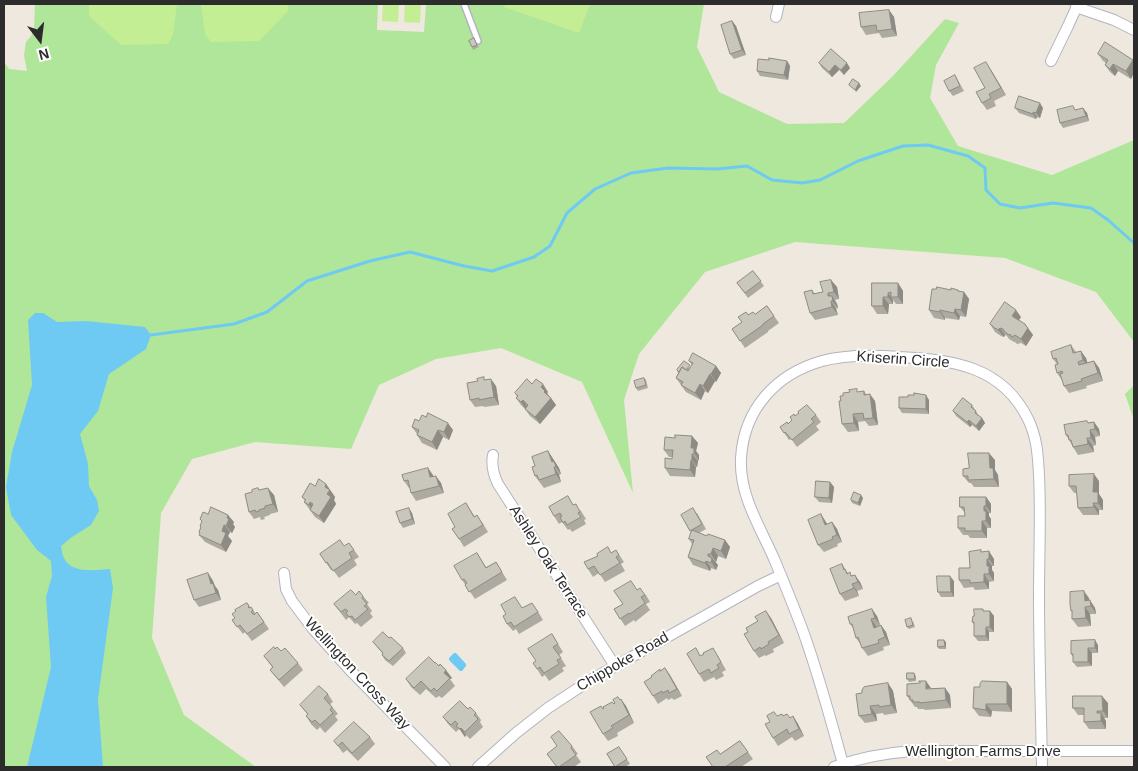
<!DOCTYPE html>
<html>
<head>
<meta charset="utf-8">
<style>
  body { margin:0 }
  #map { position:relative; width:1138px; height:771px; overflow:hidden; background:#eee8de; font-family:Helvetica,sans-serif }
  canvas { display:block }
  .frame { position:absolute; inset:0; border:5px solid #2c2c2c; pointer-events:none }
  .north { position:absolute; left:15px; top:15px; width:50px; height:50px; -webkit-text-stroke:4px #fff; paint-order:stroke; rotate:165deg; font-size:14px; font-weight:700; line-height:20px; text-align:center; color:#2c2c2c }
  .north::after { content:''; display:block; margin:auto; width:18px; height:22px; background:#2c2c2c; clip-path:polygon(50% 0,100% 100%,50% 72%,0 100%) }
</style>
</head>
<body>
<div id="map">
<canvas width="1138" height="771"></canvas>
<div class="frame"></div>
<div class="north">N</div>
</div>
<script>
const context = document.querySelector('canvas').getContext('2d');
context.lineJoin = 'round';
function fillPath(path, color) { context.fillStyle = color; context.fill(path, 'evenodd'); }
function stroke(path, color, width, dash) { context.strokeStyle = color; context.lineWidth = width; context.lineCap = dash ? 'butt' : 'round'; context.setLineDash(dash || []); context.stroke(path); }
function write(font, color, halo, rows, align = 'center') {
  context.font = font + ' Helvetica,sans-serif'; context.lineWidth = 4; context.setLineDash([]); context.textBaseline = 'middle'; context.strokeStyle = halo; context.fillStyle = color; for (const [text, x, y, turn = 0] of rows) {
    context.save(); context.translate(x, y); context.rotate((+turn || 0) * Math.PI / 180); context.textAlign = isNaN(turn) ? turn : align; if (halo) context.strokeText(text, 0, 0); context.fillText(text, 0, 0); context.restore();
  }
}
const green = new Path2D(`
  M35,4H378L377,30L424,32L426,4H704L697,47L719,92L787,124L844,123L893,76L945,19L959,23L936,65L930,98L958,146L1052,175L1134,140V342L1096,292L1005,258L795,242L705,272L639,354L624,400L633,493L582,382L501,348L436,359L379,385L351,449L255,442L192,459L161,513L152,638L184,715L256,767H4V62L9,69L27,71L24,55L26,42L31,36L34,30Z
  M1134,385V420L1125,394Z`);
const pitch = new Path2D(`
  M89,4H177L173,34L168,44L121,45L89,16Z
  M201,4H288V11L259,41L211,42L205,34Z
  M383,4H399L398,22L382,21Z
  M405,4H421L420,23L404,22Z
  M505,4H590L579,33L504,7Z`);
const water = new Path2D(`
  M35,313H43L57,322L86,321L145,327L151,335L146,349L109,374L98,411L80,434L88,464L89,486L97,500L99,511L91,525L72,537L61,546C62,550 62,555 64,558C71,574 96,570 110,569L113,588L98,699L103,767H27L51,667L46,597L52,576L51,561L37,550L11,515L6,487L12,452L32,385L28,320Z
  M454,653H456L466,664V666L462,671H460L449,660V658Z`);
const stream = new Path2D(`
  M151,335L234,324L267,312L307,281L370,261L410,252L464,266L492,271L534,257L550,246L567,213L595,189L631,173L668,168L717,169L747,166L772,180L802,183L820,180L858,161L903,146L928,145L968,156L985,168L986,190L1000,204L1020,208L1053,203L1091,208L1108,220L1134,243`);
const lane = new Path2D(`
  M464,4L478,41`);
const street = new Path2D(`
  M1076,7L1114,20L1134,30
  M776,17L779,4
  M1051,61L1068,26L1078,4
  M493,455C491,466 493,474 498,484L615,666
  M284,573L286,589L292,601L313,629L348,668L445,767
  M843,764C831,720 819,676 804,634C795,609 785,585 775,561C761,528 739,496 741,458C744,409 776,374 822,361C847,354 875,355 900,357C953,360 1002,366 1028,419C1037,437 1038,456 1039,475C1041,515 1039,555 1039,595C1039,652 1041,710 1042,767
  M478,767L516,733L548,708L589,681L758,586L781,575
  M834,767C859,758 885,753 912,751H1134`);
const wall = new Path2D(`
  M889,10L894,17L897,36L882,38L879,33L866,35L861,27Z
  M732,21L736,26L746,55L734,59L730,54Z
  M474,38L479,47L473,50L472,47Z
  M1098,54L1133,60L1131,79L1118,71L1115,76L1110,72L1105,65L1106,63L1103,61Z
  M787,61L790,66L788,80L760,76L757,71Z
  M819,63L850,68L844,75L839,70L832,77L822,68Z
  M991,70L1006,95L994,101L996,106L987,110L982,103L985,88Z
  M955,75L964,91L953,96L949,91Z
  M1015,108H1043L1040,118L1037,117L1036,119L1019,113Z
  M1083,108L1087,113L1089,121L1063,128L1060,123L1076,110Z
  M753,271L764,286L748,298L737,283Z
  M831,280L837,287L839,299L835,300L837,304L838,308L836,309L838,315L815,320L810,313L812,290L815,294L823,292Z
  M898,283L903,291V304H896L893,300V304H889L888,314H877L872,306Z
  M936,289L958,290L959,291L964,292L969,299L966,317L960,316L959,320L945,318V320L934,318L929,310Z
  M767,306L779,323L768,331V332L745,348L732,329L742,322L748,315L755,314Z
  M1021,317L1019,320L1025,324L1033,335L1026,346L1021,343L1017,344L1015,342H1014L1009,339L1007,336L1005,335L1004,337L1001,336L995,332L990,324Z
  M1071,345L1076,352L1086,358L1087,363L1094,361L1099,368L1103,381L1086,386L1087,388L1069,393L1064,386L1062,380L1057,373V364L1053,359Z
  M689,361L716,366L721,373L716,382L715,381L708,393L705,391L701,400L686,392L676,378L678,373L677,370L691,367L692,365Z
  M644,378L646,380L648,388L638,391L636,388Z
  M532,384L548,392L547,393L556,405L540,424L530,416L525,409L521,405L516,398L517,397L515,393Z
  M496,386L499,405L484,407L483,406L475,407L470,400Z
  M864,391L866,394L875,401L878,425L869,426L865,421L858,422L859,431L848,432L842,424L841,401L859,392Z
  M914,395L929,400V414L902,413L899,408L908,397Z
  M972,405L979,416L982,418L985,423L979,431L972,425L970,427L956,416L953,411Z
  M816,415L821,422L816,426L819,430L797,447L791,439L789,440L780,427L788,424L792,421L795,416Z
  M419,421L453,430L449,440L443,437L437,450L422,443L417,435V434L412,427Z
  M1094,422L1099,429L1100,436L1095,437L1096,445L1093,446L1094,452L1078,455L1073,447L1072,445L1066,435L1076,424Z
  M692,436L698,443L696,451L699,455L697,467H696L695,477L670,476L665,468L672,459V457H669L664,450L675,438Z
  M548,451L559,468L561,474L559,475L561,482L544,488L535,476V466Z
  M995,460V470L998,475L999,487H974L971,483H969L963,476L969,468Z
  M428,468L433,476L441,483L444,493L416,501L411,493L410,488H409L404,481Z
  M1099,481V494L1103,500V510H1099V515H1083L1078,508L1077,493H1074L1069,486Z
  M830,482L834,487L832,503L819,502L815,497Z
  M326,484L335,497L334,500L336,504L324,523L315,517L304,502L305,501L302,497L315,486Z
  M258,488L259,490L274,495L278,512L270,514V515L264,517L265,519L261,520L260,517L254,519L249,512L252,492Z
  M986,497L991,504V513H989V516L991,519V528H987V538H970L968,535H963L958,528L965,516V513L960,507Z
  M863,498L860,506L852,503L851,500Z
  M466,503L475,517L482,522L488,532L464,547L459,539L455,527Z
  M574,505L581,511L586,519L584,520L586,524L572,532L570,529L568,530L562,522L559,524L554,516Z
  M412,513L415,524L403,528L400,523Z
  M697,513L706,529L699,533L707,536L725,540L730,547L726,559L718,556L716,562L715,561L718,565L716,570L711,568L710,571L693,565L688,557L692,544L689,539L692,533L681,515Z
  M208,514L234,522L233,524L235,527L232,533L230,532L228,536L232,541L226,552L205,542L199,535L200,534L199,532L201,527L200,526L202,522L200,519Z
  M826,522L827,524L832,522L837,529L842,542L837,544L838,546L824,552L818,545Z
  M344,546L354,550L359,557L354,560L357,565L339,578L333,570H331L320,554Z
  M616,550L624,562L621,564L625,571L605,582L599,573L593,577L588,569Z
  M982,552L994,559V566H992V570L994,573V581L989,582V589L975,590L973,587L964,588L959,580Z
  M477,553L486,567L496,562L507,580L475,599L462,580Z
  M842,564L848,573L860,582L863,589L857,591L859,596L845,601L840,594Z
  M208,573L213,581L215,586L218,590L221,600L199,607L194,600Z
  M954,581V597H941L938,592Z
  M637,590L646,595L650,602L646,604L650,610L635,622L634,620L625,626L614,609L623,604Z
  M356,595L363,596L369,603L367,604L372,611L370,613L373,617L361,627L357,623L355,624L349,617L346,620L334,604Z
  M1089,598V600L1095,608L1096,614H1090L1091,626L1078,627L1072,619V612L1070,604Z
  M247,603L250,607H251L256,614L257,612L269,629L252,641L245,632L243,634L232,620L235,618Z
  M522,608L537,610L543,620L519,634L516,629L513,631L507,624Z
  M984,611H990L994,616V632H989V641H978L974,636V624L972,622L974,616Z
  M877,616L880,625L876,627L886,632L890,645L883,647L884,650L868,656L862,648L861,645L856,638L854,629L850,624Z
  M771,618L784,643L773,649L774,652L766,656L765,655L759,658L754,651Z
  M913,621L915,627L909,629L907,627Z
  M552,634L563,652L559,655L566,666L562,668L564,671L549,681L545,675L542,677L537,669L536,661Z
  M389,638L403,648L406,653L393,666L385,660L382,655L383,654L373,642Z
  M946,642V649H939L938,647Z
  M1098,645V653H1092V666L1077,667L1073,662V657L1071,654Z
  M275,649L281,651L298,663L303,670L284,687L270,670L272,667L264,656Z
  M701,655L718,656L726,670L722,672L724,676L716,680L714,677L704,682L699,674Z
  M435,663L452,678L450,679L455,686L442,698L439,696L436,698L426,689L420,695L411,687L406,679Z
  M665,668L682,696L674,700L672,698L668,700L667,698L658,704L653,696L652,677Z
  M914,673L916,676V681L909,682L907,679Z
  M1007,682L1012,689V712L992,711L991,717L979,716L973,708L980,687Z
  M888,683L893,691L897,713L884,715L883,713L876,714L877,721L865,723L859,716L862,693Z
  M931,688H945L950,695L951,708L925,710L924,709H918L917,707H915L907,696Z
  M328,694L333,702L330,704L338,714L335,716L338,720L325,733L320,727L317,730L311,724L306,716L308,715L300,705Z
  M620,700L626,706L634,723L617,733L618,736L608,741L603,734V709Z
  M1108,703V718H1104L1106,721V729H1089L1084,722V715H1078L1073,708Z
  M468,709L476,713L481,720L480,722L483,727L470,739L466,735L465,737L459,729L456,732L448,724L443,717Z
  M778,716H783L790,718L793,716L798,724L804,736L795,741L792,737L778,746L773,738L770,722Z
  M370,737L375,744L358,761L347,750L343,753L334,741Z
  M740,741L753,759L741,767H713L720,754Z
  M572,746L578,754L576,755L581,762L574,767H557L547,754Z
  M619,747L630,764L625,767H615L607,754Z`);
const shadedWall = new Path2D(`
  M889,10L894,17L897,36L892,29Z
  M732,21L736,26L746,55L742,50Z
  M1133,60L1134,62V73L1131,79L1126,71Z
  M787,61L790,66L788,80L784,75Z
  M986,62L991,70L1006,95L1001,88Z
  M847,63L850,68L844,75L841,70Z
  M1113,64L1118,71L1115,76L1110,69Z
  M835,65L839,70L832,77L829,72Z
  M859,83L861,86L856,92L855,90Z
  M1040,103L1043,108L1040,118L1036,113Z
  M1083,108L1087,113L1089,121L1086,116Z
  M1033,112L1037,117L1036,119L1033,114Z
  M831,280L837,287L839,299L834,292Z
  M898,283L903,291V304L898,297Z
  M958,290L963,297L964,292L969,299L966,317L961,310Z
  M828,293L833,300L832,296L837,304L838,308L828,296Z
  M888,293L893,300V304L888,297Z
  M883,297L889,304L888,314L883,306Z
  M831,301L836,309L838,315L832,307Z
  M955,309L960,316L959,320L954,313Z
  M940,310L945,318V320L940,312Z
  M1016,310L1021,317L1017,323L1012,316Z
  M1025,324L1033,335L1026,346L1021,339L1026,326Z
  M1000,328L1005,335L1004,337L998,330Z
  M1081,351L1086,358L1089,367L1083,360Z
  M1094,361L1099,368L1103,381L1098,373Z
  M716,366L721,373L716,382L711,374Z
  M710,374L715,381L708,393L703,386Z
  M491,379L496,386L499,405L494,397Z
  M543,384L548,392L547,393L550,398L549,400L541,387Z
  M700,384L705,391L701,400L695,393Z
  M870,394L875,401L878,425L873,418Z
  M926,395L929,400V414L926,409Z
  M551,398L556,405L540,424L535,417Z
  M523,400L528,408L526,410L521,402Z
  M853,414L858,422L859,431L854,423Z
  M982,418L985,423L979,431L976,426Z
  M969,420L972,425L970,427L967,422Z
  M1094,422L1099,429L1100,436L1095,429Z
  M448,423L453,430L449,440L444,432Z
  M438,430L443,437L437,450L432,442Z
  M1090,430L1095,437L1096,445L1091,438Z
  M692,436L698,443L696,451L699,455V461L691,448Z
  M1087,438L1093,446L1094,452L1088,444Z
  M548,451L559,468L561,474L552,462Z
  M989,453L995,460V470L998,475L999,487L994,479L990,468Z
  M692,454L698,461L697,467L692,460Z
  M691,460L696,467L695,477L690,470Z
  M554,467L559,475L561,482L556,474Z
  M428,468L433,475L435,485L430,477Z
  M1094,474L1099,481V494L1103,500V510L1098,503L1093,492Z
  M436,476L441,483L444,493L439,486Z
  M830,482L834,487L832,503L829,498Z
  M326,484L335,497L334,500L336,504L324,523L319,516L327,494L325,487Z
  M268,488L274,495L278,512L273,504Z
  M861,495L863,498L860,506L858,503Z
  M986,497L991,504V513L986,506Z
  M310,502L315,510L314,512L309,505Z
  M1093,503L1099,510V515L1094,507Z
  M984,506L989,513V516L991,519V528L986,521Z
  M409,508L412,513L415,524L412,519Z
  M821,514L826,522L830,532L825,525Z
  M228,515L234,522L233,524L235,527L232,533L226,526L227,518Z
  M982,521L987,528V538L982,531Z
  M832,522L837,529L842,542L837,535Z
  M224,525L230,532L228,536L232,541L226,552L221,545L222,531Z
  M725,540L730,547L726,559L721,551Z
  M713,548L718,556L716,562L711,554Z
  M989,551L994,559V566L989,559Z
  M708,554L718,565L716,570L708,556Z
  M987,559L992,566V570L994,573V581L989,574L987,566Z
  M706,561L711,568L710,571L705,563Z
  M208,573L213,581L215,586L218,590L221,600L216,593L211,584Z
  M984,574L989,582V589L984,582Z
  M855,575L860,582L863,589L858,582Z
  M950,576L954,581V597L951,592Z
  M852,584L857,591L859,596L854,588Z
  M1084,591L1089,598L1090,606L1085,601Z
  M1090,600L1095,608L1096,614L1091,606Z
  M1085,607L1090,614L1091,626L1086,618Z
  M872,609L877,616L880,625L875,618Z
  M766,611L771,618L784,643L779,635Z
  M990,611L994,616V632L990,627Z
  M871,619L876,626L879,635L874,628Z
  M881,625L886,632L890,645L885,637Z
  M986,627L989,632V641L986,636Z
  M944,640L946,642V649L945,646Z
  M1095,640L1098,645V653L1095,648Z
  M1088,648L1092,653V666L1088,662Z
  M665,668L670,675L682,696L677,689Z
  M446,670L452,678L450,679L444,673Z
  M926,681L931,688L926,689Z
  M1007,682L1012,689V712L1007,704Z
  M888,683L893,691L897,713L891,705Z
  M945,688L950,695L951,708L946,700Z
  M1102,696L1108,703V718L1103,711Z
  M621,699L626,706L634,723L629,715Z
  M986,704L992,711L991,717L986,710Z
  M870,706L876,714L877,721L872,714Z
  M1097,711L1101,716V713L1106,721V729L1101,721L1097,713Z
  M793,716L798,724L804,736L799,729Z
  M461,728L466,735L465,737L460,729Z`);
const building = new Path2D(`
  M889,10L892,29L877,31L876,25L861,27L859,13Z
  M732,21L742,50L730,54L721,25Z
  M474,38L477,45L472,47L469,41Z
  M1105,42L1133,60L1126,71L1113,64L1110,69L1105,65L1108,60L1098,54Z
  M831,49L847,63L841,70L835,65L829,72L819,63Z
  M769,58L787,61L784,75L757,71L758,59L769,60Z
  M986,62L1001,88L989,94L991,98L982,103L976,92L985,88L974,68Z
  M955,75L960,86L949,91L944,81Z
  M853,79L859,83L855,90L849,85Z
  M1019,96L1040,103L1036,113L1033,112V114L1015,108Z
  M1073,106L1075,110L1083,108L1086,116L1060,123L1057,110Z
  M753,271L761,281L745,293L737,283Z
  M831,280L834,292L828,293V296H832L833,301H831L832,307L810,313L804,292L812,290L813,294L823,292L820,282Z
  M872,283H898V297H891V292L888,293V297H883V306H872Z
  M937,287L951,290V288L958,290V291L964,292L961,310L955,309L954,313L940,310V312L929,310L932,289H936Z
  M1005,302L1016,310L1012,316L1025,324L1026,326L1028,328L1021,339L1015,335L1012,337L1010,334L1009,335L1004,331V330L1003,329L1000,328L998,330L996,328V329L990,324Z
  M767,306L774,316L763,324V325L740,341L732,329L742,322L738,317L746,312L748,315L753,312L755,314Z
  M1071,345L1073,353L1081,351L1083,360L1078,362L1079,365L1094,361L1098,373L1081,379L1082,381L1064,386L1060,374L1063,373L1062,371L1057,373L1055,365L1058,364L1056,358L1053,359L1051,352Z
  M693,353L716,366L711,374H710L703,386L700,384L695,393L681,385L683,382L676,378L682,367L688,371L693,363L689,361Z
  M684,361L690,365L686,370L682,367L679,372L677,370Z
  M484,377V380L491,379L494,397L479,400V398L470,400L467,383L478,381L477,379Z
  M644,378L646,385L636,388L634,381Z
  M527,379L532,384L536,379L543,384L541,387L545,391L544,392L551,398L535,417L525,409L528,405L523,400L521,402L516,398L518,396L515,393Z
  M857,389V392L864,391V395L870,394L873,418L864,419L863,413L853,414L854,423L842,424L839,401H841L840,396H843V393L850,392L849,390Z
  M914,393L926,395V409L899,408V397H908V395H914Z
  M963,398L972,405L971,407L976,411L975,413L982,418L976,426L969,420L967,422L953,411Z
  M807,405L816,415L811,419L814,422L792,440L785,432L784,433L780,427L787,422L788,424L792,420L790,417L794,414L795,416L799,413L798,412Z
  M428,413L448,423L444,432L438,430L432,442L417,435L419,430L412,427L415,419L419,421L422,415L426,417Z
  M1087,421L1088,423L1094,422L1095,429L1090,430L1091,438H1087L1088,444L1073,447L1071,440H1069L1068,435H1066L1064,425Z
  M675,435L692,436L691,448H694V454H692V460H691L690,470L665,468V458L672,459L673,450H664L665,437L675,438Z
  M548,451L552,462L554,461L556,467H554L556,474L539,480L537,475L535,476L532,467L535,466L532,457Z
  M968,453H989L990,468H993L994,479L968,480V476H963V469L969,468Z
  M428,468L430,477L436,476L439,486L411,493L408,480L404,481L402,475Z
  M1094,474L1093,492H1098V503H1093L1094,507L1078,508L1076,486H1069V475Z
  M319,479L326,484L325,487L330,490L327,494L331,497L319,516L310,510L313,504L310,502L309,505L304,502L306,500L302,497L310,483L315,486Z
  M816,481L830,482L829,498L815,497Z
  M258,488L259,490L268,488L273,504L265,506V508L259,510V511L256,512L255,510L249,512L245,494L252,492V490Z
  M854,492L861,495L858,503L851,500Z
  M568,496L573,505L576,504L580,512L578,513L581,517L567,525L565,521L563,523L560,517L562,516L560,513L554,516L549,507Z
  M960,497H986V506H984V511H986V521H982V531H965V528H958V516H965L964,507H960Z
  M466,503L474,517L477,515L483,525L459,539L452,529L455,527L448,514Z
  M211,507L228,515L227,518L229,519L226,526L224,525L222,531L226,533L221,545L199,535L200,533L199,532L201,527L200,526L202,521L200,519L203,512L208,514Z
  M409,508L412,519L400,523L396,512Z
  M693,508L702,524L690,531L681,515Z
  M821,514L825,525L832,522L837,535L832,537L833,539L818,545L808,520Z
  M692,530L707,536L708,534L725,540L721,551L713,548L711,554H708V556L712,558L711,563L706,561L705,563L688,557L694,540L689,539Z
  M340,540L344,546L349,543L354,550L349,553L352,558L333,571L327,562L326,563L320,554Z
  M608,547L611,553L616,550L619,555L616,557L620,563L600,575L594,566L588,569L584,562L598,556L597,554Z
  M981,550V552L989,551V559H987V566H989V574H984V582L970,583V580H959V568H970L969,552Z
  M477,553L486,568L496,562L502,572L469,592L465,585L467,583L464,579L462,580L454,566Z
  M842,564L844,570L845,569L847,574L850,572L851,576L855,575L858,582L852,584L854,588L840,594L830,569Z
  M208,573L211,584L213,583L216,593L194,600L187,580Z
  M937,576H950L951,592H938Z
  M631,581L637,590L640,588L645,595L641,597L645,603L630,614L629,613L620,619L614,609L623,604L614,591Z
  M351,590L356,595L359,591L363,596L362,598L367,604L364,606L368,609L355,620L352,616L349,617L346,613L348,611L345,609L341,612L334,604Z
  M1084,591L1085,601L1090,600L1091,606L1085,607L1086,618L1072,619V610L1071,611L1070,604V592Z
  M515,597L522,608L532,603L538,612L514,627L511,622L507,624L503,616L506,614L501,605Z
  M247,603L249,606L248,607L249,608L251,607L253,610L251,612L254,615L257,612L264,622L247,634L240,625L237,627L232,620L235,618L232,614L236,611L235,610Z
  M872,609L875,618L871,619L874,628L881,625L885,637L878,640L879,643L862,648L858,637L856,638L852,624H850L848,617Z
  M974,609H983V611H990V627H986V636H974V622H972L973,616H974Z
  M766,611L779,635L768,642L769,644L761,649L760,647L754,651L744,634L748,632L746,628L758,621L755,617Z
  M911,618L913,625L907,627L905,620Z
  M383,632L389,638L391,637L403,648L389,661L382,655L383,653L373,642Z
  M552,634L558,644L553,647L561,658L557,660L559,664L544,673L540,667L537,669L533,663L536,661L528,649Z
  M938,640H944L945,646L938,647Z
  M1095,640V648H1088V662H1073V654H1071V641Z
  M274,647L275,649L277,647L281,651L285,648L298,663L279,680L270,670L273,667L264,656Z
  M696,648L700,656L704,654L703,653L713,648L721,662L717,665L719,668L711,673L709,669L699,674L687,654Z
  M429,657L435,663V662L439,666L440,664L446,670L444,673L450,678L437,691L434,688L431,691L421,681L414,688L406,679Z
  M665,668L677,689L669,693L668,690L663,693L662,691L653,696L644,682L652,677L651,676L660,669V671Z
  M907,673H914L915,679H907Z
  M919,681H926V689L945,688L946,700L920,703V702H913V700H910V696H907V684L920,683Z
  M982,681L1007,682V704H986V710L973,708L974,687H980V684Z
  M888,683L891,705L879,707V705L870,706L872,714L859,716L856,694L862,693V690L864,687Z
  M319,686L328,694L324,698L332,707L330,710L333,713L320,725L315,720L312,722L306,716L308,714L300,705Z
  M1073,696H1102L1103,711H1097V713H1101V721L1084,722V708H1073Z
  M618,697L620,700L621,699L629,715L611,726L613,728L603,734L590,712L601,706L603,709L604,708L603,707L612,702L614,704L615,703L613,700Z
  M460,701L468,709L470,707L476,713L474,715L478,719L465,732L461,728L460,729L456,726L458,724L455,721L451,725L443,717Z
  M774,712L777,716L782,714L783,716L787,714L790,718L793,716L799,729L789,734L787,729L773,738L765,724L770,722L767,716Z
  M354,722L370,737L352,753L342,742L338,746L334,741Z
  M559,731L572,746L571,748L576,755L559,767H557L547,754L557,746L551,737Z
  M740,741L748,752L725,767H713L706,757L717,750L720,754Z
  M619,747L627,759L615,767L607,754Z`);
const streetNames = [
  ["Kriserin Circle",903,360,4],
  ["Ashley Oak Terrace",548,562,57],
  ["Chippoke Road",623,662,-30],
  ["Wellington Cross Way",357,674,47],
  ["Wellington Farms Drive",983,752]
];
fillPath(green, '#b0e699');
fillPath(pitch, '#c4ee94');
fillPath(water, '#6ecaf3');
stroke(stream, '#6ecaf3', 3);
stroke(lane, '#b2b4c0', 8);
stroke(street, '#b2b4c0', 12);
stroke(lane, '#fff', 5);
stroke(street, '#fff', 10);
fillPath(wall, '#adaaa2');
fillPath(shadedWall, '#8d8b84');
fillPath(building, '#c9c6bc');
stroke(building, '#8d8b84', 1);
write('15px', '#2c2c2c', '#fff', streetNames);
</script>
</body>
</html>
